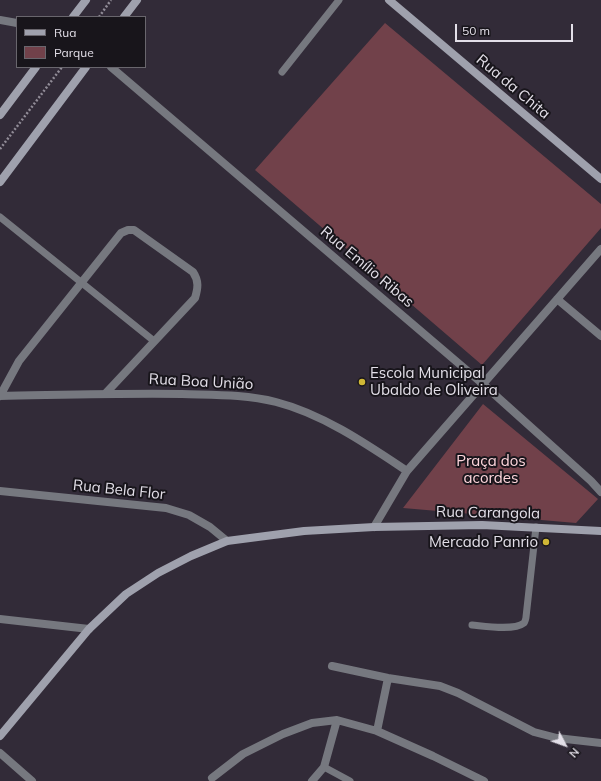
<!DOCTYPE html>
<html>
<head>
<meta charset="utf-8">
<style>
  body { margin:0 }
  #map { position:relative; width:601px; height:781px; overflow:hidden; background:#322b38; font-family:Mulish,sans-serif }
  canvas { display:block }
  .legend { position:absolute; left:16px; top:16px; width:130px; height:52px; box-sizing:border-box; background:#18151b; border:1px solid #69666d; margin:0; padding:5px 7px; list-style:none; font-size:12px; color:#e3dfe8 }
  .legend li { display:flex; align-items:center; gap:8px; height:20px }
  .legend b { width:20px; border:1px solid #69666d }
  .north { position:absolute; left:545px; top:725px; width:40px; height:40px; -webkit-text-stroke:3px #18151b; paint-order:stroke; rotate:131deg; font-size:11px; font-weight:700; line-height:16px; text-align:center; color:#e3dfe8 }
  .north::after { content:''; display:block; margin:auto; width:14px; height:18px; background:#e3dfe8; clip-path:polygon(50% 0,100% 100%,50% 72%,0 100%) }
  .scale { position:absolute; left:455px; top:24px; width:118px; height:18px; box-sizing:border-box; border:2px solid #e3dfe8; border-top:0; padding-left:5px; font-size:12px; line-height:14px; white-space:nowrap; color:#e3dfe8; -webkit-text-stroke:3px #18151b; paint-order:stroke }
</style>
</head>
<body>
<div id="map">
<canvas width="601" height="781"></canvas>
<ul class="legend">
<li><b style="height:5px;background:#9fa1ad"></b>Rua</li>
<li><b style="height:11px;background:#71414a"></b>Parque</li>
</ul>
<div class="north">N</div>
<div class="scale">50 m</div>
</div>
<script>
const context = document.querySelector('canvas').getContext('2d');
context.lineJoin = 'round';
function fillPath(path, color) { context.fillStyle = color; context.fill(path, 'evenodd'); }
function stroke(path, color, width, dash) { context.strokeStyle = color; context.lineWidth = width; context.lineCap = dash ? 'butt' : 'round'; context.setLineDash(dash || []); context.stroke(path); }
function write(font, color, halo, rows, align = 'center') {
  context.font = font + ' Mulish,sans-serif'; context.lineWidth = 4; context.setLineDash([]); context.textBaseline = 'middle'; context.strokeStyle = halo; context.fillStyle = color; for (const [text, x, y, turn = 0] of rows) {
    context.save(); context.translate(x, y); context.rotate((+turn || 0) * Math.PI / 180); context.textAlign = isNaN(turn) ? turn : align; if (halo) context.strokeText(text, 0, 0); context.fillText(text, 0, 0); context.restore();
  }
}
const green = new Path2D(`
  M385,23L601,204V228L482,365L255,170Z
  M483,404L598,499L576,523L403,508Z`);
const path = new Path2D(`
  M99,17L111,0
  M0,149L62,67`);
const lane = new Path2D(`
  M282,72L339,0
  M0,217L154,341
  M472,625C484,626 514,631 524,623C525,622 526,618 526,617L536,527
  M324,767L350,781`);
const street = new Path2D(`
  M0,20L17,23
  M111,67L484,385L591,481L601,492
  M557,299L601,336
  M0,396L19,361L121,233L128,230H134L193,272C199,281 198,288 195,298L105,394
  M0,396C61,395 122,393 182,394C214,395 245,394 276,402C323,414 368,445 407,471
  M0,491L166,508L189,515L210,527L227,541
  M374,527L407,471L601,249
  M0,619L89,629
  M332,666L388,678L440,686L458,693L534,732L557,738L601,743
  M377,731L388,678
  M0,753L32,781
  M212,778L243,754L283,734L312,723L337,720L377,731L433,756L484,781
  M312,781L324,767L337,720`);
const secondary = new Path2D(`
  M389,0L601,179
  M73,17L86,0
  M124,17L137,0
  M0,115L36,67
  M0,182L86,67
  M0,736L89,629L126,594L158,573L191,556L227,541L304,531L374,527L482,525L601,531`);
const markers = [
  [362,382,4,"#d0b736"],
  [546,542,4,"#d0b736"]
];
const streetNames = [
  ["Rua da Chita",513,87,40],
  ["Rua Emílio Ribas",367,267,40],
  ["Rua Boa União",201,382,3],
  ["Rua Bela Flor",119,490,6],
  ["Rua Carangola",488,513,1]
];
const poiNames = [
  ["Escola Municipal",370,373],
  ["Ubaldo de Oliveira",370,390],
  ["Mercado Panrio",538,542,"right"]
];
const parkNames = [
  ["Praça dos",491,461],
  ["acordes",491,478]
];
fillPath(green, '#71414a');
stroke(path, '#918c97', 2.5, [2, 2]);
stroke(lane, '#76787f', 7);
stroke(street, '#76787f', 8);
stroke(secondary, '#9fa1ad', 8);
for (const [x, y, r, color] of markers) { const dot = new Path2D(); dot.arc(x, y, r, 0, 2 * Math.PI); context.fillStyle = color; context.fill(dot); stroke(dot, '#18151b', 1.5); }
write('15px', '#e3dfe8', '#18151b', streetNames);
write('15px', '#e3dfe8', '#18151b', poiNames, 'left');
write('15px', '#fdd5db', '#18151b', parkNames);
</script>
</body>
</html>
